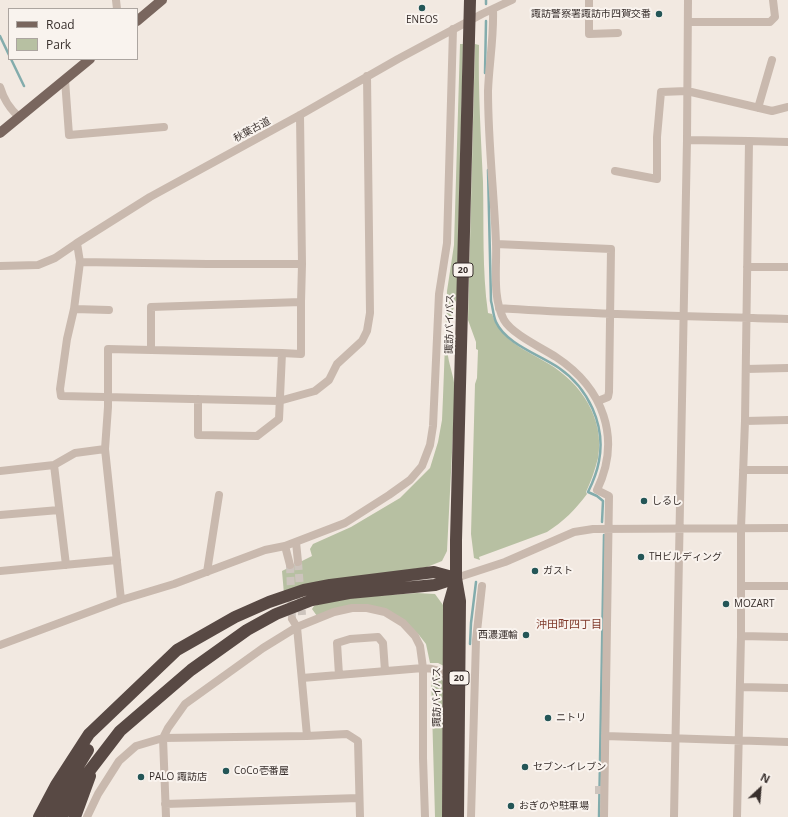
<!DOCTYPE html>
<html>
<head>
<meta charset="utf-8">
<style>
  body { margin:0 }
  #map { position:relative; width:788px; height:817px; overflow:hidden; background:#f2e9e1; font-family:"Open Sans",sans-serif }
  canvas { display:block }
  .legend { position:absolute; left:8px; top:8px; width:130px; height:52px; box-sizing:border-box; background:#f9f3ee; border:1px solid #aca5a0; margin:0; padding:5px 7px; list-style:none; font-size:12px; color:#382f2c }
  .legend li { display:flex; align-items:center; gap:8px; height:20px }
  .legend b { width:20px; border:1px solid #aca5a0 }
  .north { position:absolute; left:740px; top:769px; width:40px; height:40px; -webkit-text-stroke:3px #f9f3ee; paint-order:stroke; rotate:26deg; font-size:11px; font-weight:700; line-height:16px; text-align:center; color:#382f2c }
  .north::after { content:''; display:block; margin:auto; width:14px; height:18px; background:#382f2c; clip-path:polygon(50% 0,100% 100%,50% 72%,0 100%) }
</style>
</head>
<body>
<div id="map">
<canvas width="788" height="817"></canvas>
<ul class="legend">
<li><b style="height:5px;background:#79665e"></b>Road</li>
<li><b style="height:11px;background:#b7c0a2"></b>Park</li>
</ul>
<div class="north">N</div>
</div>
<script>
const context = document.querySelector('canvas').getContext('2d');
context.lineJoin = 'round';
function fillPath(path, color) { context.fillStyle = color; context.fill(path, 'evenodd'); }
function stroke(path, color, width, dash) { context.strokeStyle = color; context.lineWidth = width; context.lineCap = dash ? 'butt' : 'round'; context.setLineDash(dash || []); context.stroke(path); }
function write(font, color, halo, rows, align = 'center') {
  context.font = font + ' "Open Sans","Noto Sans JP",sans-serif'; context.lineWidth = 4; context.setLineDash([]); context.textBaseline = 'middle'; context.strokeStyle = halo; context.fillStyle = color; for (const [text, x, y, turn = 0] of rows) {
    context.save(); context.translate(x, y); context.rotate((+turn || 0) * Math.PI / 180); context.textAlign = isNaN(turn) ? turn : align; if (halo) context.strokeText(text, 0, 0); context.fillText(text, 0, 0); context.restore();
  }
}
const green = new Path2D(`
  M460,44H463L457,297C451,316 445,335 448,356C450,369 455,379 455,393L447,551L442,561L427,567L323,583L284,594L282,571L312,556L310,549L313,544L351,527L400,498L430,468L438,442L442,420L443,397L447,291L454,245Z
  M475,44L479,45C478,91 481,136 483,182C484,226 482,270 488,313L492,314C502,342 526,350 549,364C581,383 605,419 598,458C595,470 591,481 586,492L587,494C576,509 563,522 547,532L479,557L480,560L474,558L471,534L475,384L477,378L478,350L476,349V342L468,320Z
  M417,593L435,594L443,605L444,666L438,663H430L426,644L419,635L410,626L374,606L317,616L312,609L314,606L335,599Z
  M431,674L439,676L443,681L442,817H435Z`);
const stream = new Path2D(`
  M486,0V4
  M0,36L9,55
  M11,59L24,86
  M485,73L486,21
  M488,170L491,301C493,308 493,315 496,322C506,344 540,355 559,368C588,388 606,425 599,461C597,472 593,482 588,492L597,496L603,501L602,522
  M470,644L471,623L476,582
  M599,817L604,535`);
const minorTunnel = new Path2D(`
  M298,562L302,615
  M290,565L292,619
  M595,790H604`);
const minor = new Path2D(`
  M116,0L117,9
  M589,0V34L618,33
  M493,10C494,37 489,64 488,91C488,142 494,192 496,243C497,268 492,297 504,320C512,334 542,348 556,357C603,388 622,438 597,490L609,496L604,817
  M688,22H770L775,17L773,0
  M65,80L69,135L164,127
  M0,87C4,100 9,108 19,117
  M758,108L772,60
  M687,140L749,141L745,421L741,528V636L737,817
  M749,141L788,142
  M615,171L657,179V137L661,92L687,91L772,111L788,107
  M77,243L80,262L207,264H302
  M496,244L611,249L609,392L608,397L598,401
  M80,262L74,309L67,339L60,389L61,396L279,401L315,391L329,380L337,364L362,341L367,331L370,313L367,76
  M0,266L38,265L55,258L77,243L150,197L300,115L398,59L482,14L512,0
  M747,267H788
  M499,308C595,315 692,316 788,319
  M74,309L109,310
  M151,350V307L301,302L302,264L300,115
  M282,353L301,354V302
  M746,369L788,368
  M745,421L788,420
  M54,465L66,565
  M743,470H788
  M0,471L54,465L75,453L105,449
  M0,515L59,510
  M296,542L298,562
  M285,546L290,565
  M0,571L117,560
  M207,572L219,495
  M456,578L505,562L574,532L593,529L788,528
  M741,586H788
  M121,600L105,449L108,407V349L282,353L279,419L257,436L198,435V399
  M292,619L297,627L307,736
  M741,636L788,637
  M0,645L121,600L174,584L265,550L285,546L345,523L389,495L410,480L422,466L430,445L433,426L439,294L447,243L453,29
  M339,675L337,643L350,639L378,637L383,643L385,671
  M302,678L423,668C434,668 440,671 449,677
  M740,687L788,688
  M605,736L788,742
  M165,804L359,798
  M87,817L98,794L119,761L136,746L163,738L307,736L347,734L358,741L360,817
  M166,817L163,738L168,728L185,704L263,648L297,627L334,612L352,608H367L385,612L403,623L415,636L420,646L423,668V758L425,817
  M471,817L476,640L482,586
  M674,817L687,140L688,0`);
const major = new Path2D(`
  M137,21L162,0
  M0,133L90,59`);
const highway = new Path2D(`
  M39,817L56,785L89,734L177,650L235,617L269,602L304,590L330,585L434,572L456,578
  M52,817L75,771L88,750
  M62,817L74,791L120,731L191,670L247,630L276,614L312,600L349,593L435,585L456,578
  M75,817L90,776
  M448,817L449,604L455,583
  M458,817L460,601L456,578V540L470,0`);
const markers = [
  [422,8,4,"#245657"],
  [659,14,4,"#245657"],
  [644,501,4,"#245657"],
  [641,557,4,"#245657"],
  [535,571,4,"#245657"],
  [726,604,4,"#245657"],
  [526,635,4,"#245657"],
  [548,718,4,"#245657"],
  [525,767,4,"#245657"],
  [226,771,4,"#245657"],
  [141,777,4,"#245657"],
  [511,806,4,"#245657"]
];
const shields = [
  [463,270,20],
  [459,678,20]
];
const shieldNames = [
  ["20",463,270],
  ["20",459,678]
];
const poiNames = [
  ["諏訪警察署諏訪市四賀交番",651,14,"right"],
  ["ENEOS",422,20,"center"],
  ["しるし",652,501],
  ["THビルディング",649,557],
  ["ガスト",543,571],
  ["MOZART",734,604],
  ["西濃運輸",518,635,"right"],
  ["ニトリ",556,718],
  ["セブン-イレブン",533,767],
  ["CoCo壱番屋",234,771],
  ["PALO 諏訪店",149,777],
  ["おぎのや駐車場",519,806]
];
const streetNames = [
  ["秋葉古道",252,130,-28],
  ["諏訪バイパス",450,324,-89],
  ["諏訪バイパス",437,697,-90]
];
const neighbourhoodNames = [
  ["沖田町四丁目",569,625]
];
fillPath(green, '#b7c0a2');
stroke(stream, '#83acac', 2.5);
stroke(minorTunnel, '#cdc4bd', 8, [8, 4]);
stroke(minor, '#c9b9ae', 8);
stroke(major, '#79665e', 10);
stroke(highway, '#584944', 12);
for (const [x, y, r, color] of markers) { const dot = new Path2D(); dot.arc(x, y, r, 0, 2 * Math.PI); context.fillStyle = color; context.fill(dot); stroke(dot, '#f9f3ee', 1.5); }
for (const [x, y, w] of shields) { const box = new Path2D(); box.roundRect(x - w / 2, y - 7, w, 14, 3); context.fillStyle = '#f9f3ee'; context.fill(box); stroke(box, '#382f2c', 1); }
write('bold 9px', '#382f2c', null, shieldNames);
write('10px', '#382f2c', '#f9f3ee', poiNames, 'left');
write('10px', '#382f2c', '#f9f3ee', streetNames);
write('11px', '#803b2c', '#f9f3ee', neighbourhoodNames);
</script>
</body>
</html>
